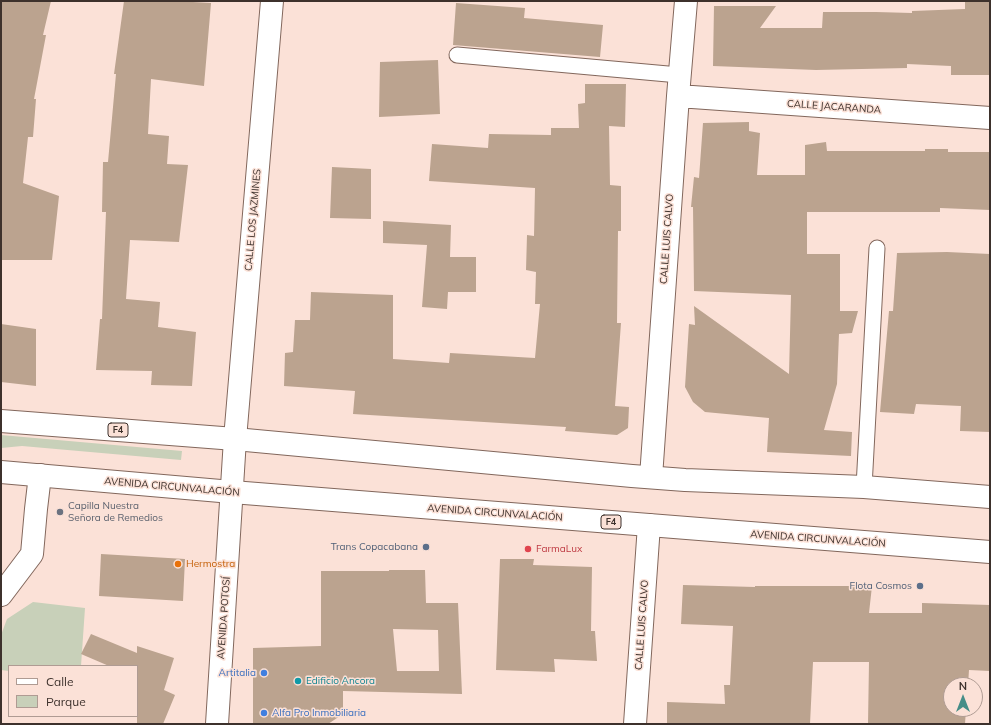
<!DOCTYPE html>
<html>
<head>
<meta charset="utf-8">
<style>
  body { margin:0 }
  #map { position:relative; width:991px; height:725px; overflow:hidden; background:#fbe1d7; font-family:Mulish,sans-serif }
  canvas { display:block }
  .frame { position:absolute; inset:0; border:2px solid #3d312c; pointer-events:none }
  .legend { position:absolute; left:8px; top:665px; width:130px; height:52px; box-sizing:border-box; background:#fbe1d7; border:1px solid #af9b93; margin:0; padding:5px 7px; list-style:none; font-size:12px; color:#3d312c }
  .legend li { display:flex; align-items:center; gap:8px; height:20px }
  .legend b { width:20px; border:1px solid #af9b93 }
  .north { position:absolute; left:943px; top:677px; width:40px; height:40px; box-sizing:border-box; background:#fbe1d7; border:1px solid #af9b93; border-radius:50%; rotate:0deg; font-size:11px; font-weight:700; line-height:16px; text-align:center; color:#3d312c }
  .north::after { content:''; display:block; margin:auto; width:14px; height:18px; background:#468d87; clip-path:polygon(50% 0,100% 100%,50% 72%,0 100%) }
</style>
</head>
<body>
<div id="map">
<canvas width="991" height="725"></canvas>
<div class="frame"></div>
<ul class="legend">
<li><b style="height:5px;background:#fff"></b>Calle</li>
<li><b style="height:11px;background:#c8d0b9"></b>Parque</li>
</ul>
<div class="north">N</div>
</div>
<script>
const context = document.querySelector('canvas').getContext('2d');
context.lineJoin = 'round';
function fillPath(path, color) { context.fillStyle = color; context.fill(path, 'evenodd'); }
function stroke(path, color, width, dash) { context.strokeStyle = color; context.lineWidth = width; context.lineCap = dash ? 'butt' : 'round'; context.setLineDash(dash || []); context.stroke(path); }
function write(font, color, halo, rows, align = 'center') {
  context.font = font + ' Mulish,sans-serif'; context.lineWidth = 3; context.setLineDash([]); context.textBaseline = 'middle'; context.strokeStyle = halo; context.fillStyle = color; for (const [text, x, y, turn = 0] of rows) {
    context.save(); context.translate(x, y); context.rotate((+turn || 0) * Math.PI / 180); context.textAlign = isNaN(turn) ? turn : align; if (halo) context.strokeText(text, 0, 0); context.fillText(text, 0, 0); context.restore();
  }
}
const green = new Path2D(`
  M1,435L182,451L181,460L22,446L1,448Z
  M33,602L85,608L81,666H9V671L1,670V635L7,619Z`);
const building = new Path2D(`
  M1,1H51L43,35H46L34,99H36L33,137H28L23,183L59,196L52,260H1Z
  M124,1H175L211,3L204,86L151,79L148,134L169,136L167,164L188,165L179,242L130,240L126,299L160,302L158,327L196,332L192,386L151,385L152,371L96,370L100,319H102L106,212H102L103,162H108L116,74H114Z
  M965,1H990V75H951V66L907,64V68L816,70L713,66L714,6H776L760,28H822L823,12H876L912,13V11L965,9Z
  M456,3L525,8L524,18L603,25L600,57L453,45Z
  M438,60L440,114L379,117L380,62Z
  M585,84H626L625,127L609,126L610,185L621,186V231H618L617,323H621L615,406L629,407L628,428L617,435L565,431L566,427L353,414L355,391L284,386L285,353L293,352L295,320H310L311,292L393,295V359L449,363L450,353L535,358L540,304H535L536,272L526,270L527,235L534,236L535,188L429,181L432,144L488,148L489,134L551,135V128H579L578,104L585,103Z
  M749,122V131L760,133L757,175H805V145L826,142L827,151H925V149H948V152H990V210L940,208V212H807V254H840V311H858L852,333L839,334L837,384L824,430L852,432L851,456L767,452L769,418L705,412L693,402L685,387L689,324L695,325L694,306L789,374L791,295L694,291L693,207H691L694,177L699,178L703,123Z
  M332,167L371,169V219L330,218Z
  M383,221L451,225L450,257H476V292H448L447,309L422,307L427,245L383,243Z
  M947,252L990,254V432L960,431L961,406L916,404L914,414L880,412L889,311H893L897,253Z
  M1,324L36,329V386L1,382Z
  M101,554L185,559L183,601L99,596Z
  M500,559H534L533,565L592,567L591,631H595L597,661L554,659L555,672L496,670Z
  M389,570H425L426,603H458L462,694L343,691V714L328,724H253V648L321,646V571H389ZM393,629L438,630L439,671H397Z
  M683,585L755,587V586H872L869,613H922V603L990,605V671L969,670L968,685H951V709H966L965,724H868L869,662H813L810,724H667V702L725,704L724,685H730L733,626L681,624Z
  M91,634L137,653V646L174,658L164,690L175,695L163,724H137V666H109L81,654Z`);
const lane = new Path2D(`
  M457,55L679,75
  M864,487L877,248`);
const street = new Path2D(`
  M678,96L990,118
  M651,477L678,96L686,1
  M1,595L32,554L36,509L40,475
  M217,724L235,439L272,1
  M635,724L649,525`);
const highway = new Path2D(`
  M1,421L235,439L632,476L685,480L864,487L990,497
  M1,472L232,492L990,552`);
const markers = [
  [60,512,4,"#6b7280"],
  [426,547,4,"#5c6f8a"],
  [528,549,4,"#e0444e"],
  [178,564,4,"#e8710a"],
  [920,586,4,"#5c6f8a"],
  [264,673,4,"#3f7fe0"],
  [298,681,4,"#0f9aa8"],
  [264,713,4,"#3f7fe0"]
];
const shields = [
  [118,430,20],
  [611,522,20]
];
const shieldNames = [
  ["F4",118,430],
  ["F4",611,522]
];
const streetNames = [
  ["CALLE JACARANDA",834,107,4],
  ["CALLE LOS JAZMINES",253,220,-85],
  ["CALLE LUIS CALVO",667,239,-86],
  ["AVENIDA CIRCUNVALACIÓN",172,487,5],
  ["AVENIDA CIRCUNVALACIÓN",495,513,4],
  ["AVENIDA CIRCUNVALACIÓN",818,539,4],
  ["AVENIDA POTOSÍ",224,618,-86],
  ["CALLE LUIS CALVO",642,625,-86]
];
const worshipNames = [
  ["Capilla Nuestra",68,506],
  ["Señora de Remedios",68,518]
];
const serviceNames = [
  ["Trans Copacabana",418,547],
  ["Flota Cosmos",912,586]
];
const healthNames = [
  ["FarmaLux",536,549]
];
const foodNames = [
  ["Hermostra",186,564]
];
const shopNames = [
  ["Artitalia",256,673],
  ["Alfa Pro Inmobiliaria",272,713,"left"]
];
const cultureNames = [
  ["Edificio Ancora",306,681]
];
fillPath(green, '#c8d0b9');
fillPath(building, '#bba38f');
stroke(lane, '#82675c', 17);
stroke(street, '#82675c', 24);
stroke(highway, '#82675c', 24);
stroke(lane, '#fff', 15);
stroke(street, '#fff', 22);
stroke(highway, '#fff', 22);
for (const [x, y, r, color] of markers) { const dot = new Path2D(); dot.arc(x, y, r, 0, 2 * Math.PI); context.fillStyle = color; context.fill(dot); stroke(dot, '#fbe1d7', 1.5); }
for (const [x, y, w] of shields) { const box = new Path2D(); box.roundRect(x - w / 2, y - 7, w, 14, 3); context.fillStyle = '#fbe1d7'; context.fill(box); stroke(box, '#3d312c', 1); }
write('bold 9px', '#3d312c', null, shieldNames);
write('10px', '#3d312c', '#fbe1d7', streetNames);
write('10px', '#5b616d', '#fbe1d7', worshipNames, 'left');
write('10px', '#4e5e75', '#fbe1d7', serviceNames, 'right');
write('10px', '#be3a42', '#fbe1d7', healthNames, 'left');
write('10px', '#c56008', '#fbe1d7', foodNames, 'left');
write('10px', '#366cbe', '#fbe1d7', shopNames, 'right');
write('10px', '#0d838f', '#fbe1d7', cultureNames, 'left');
</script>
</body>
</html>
